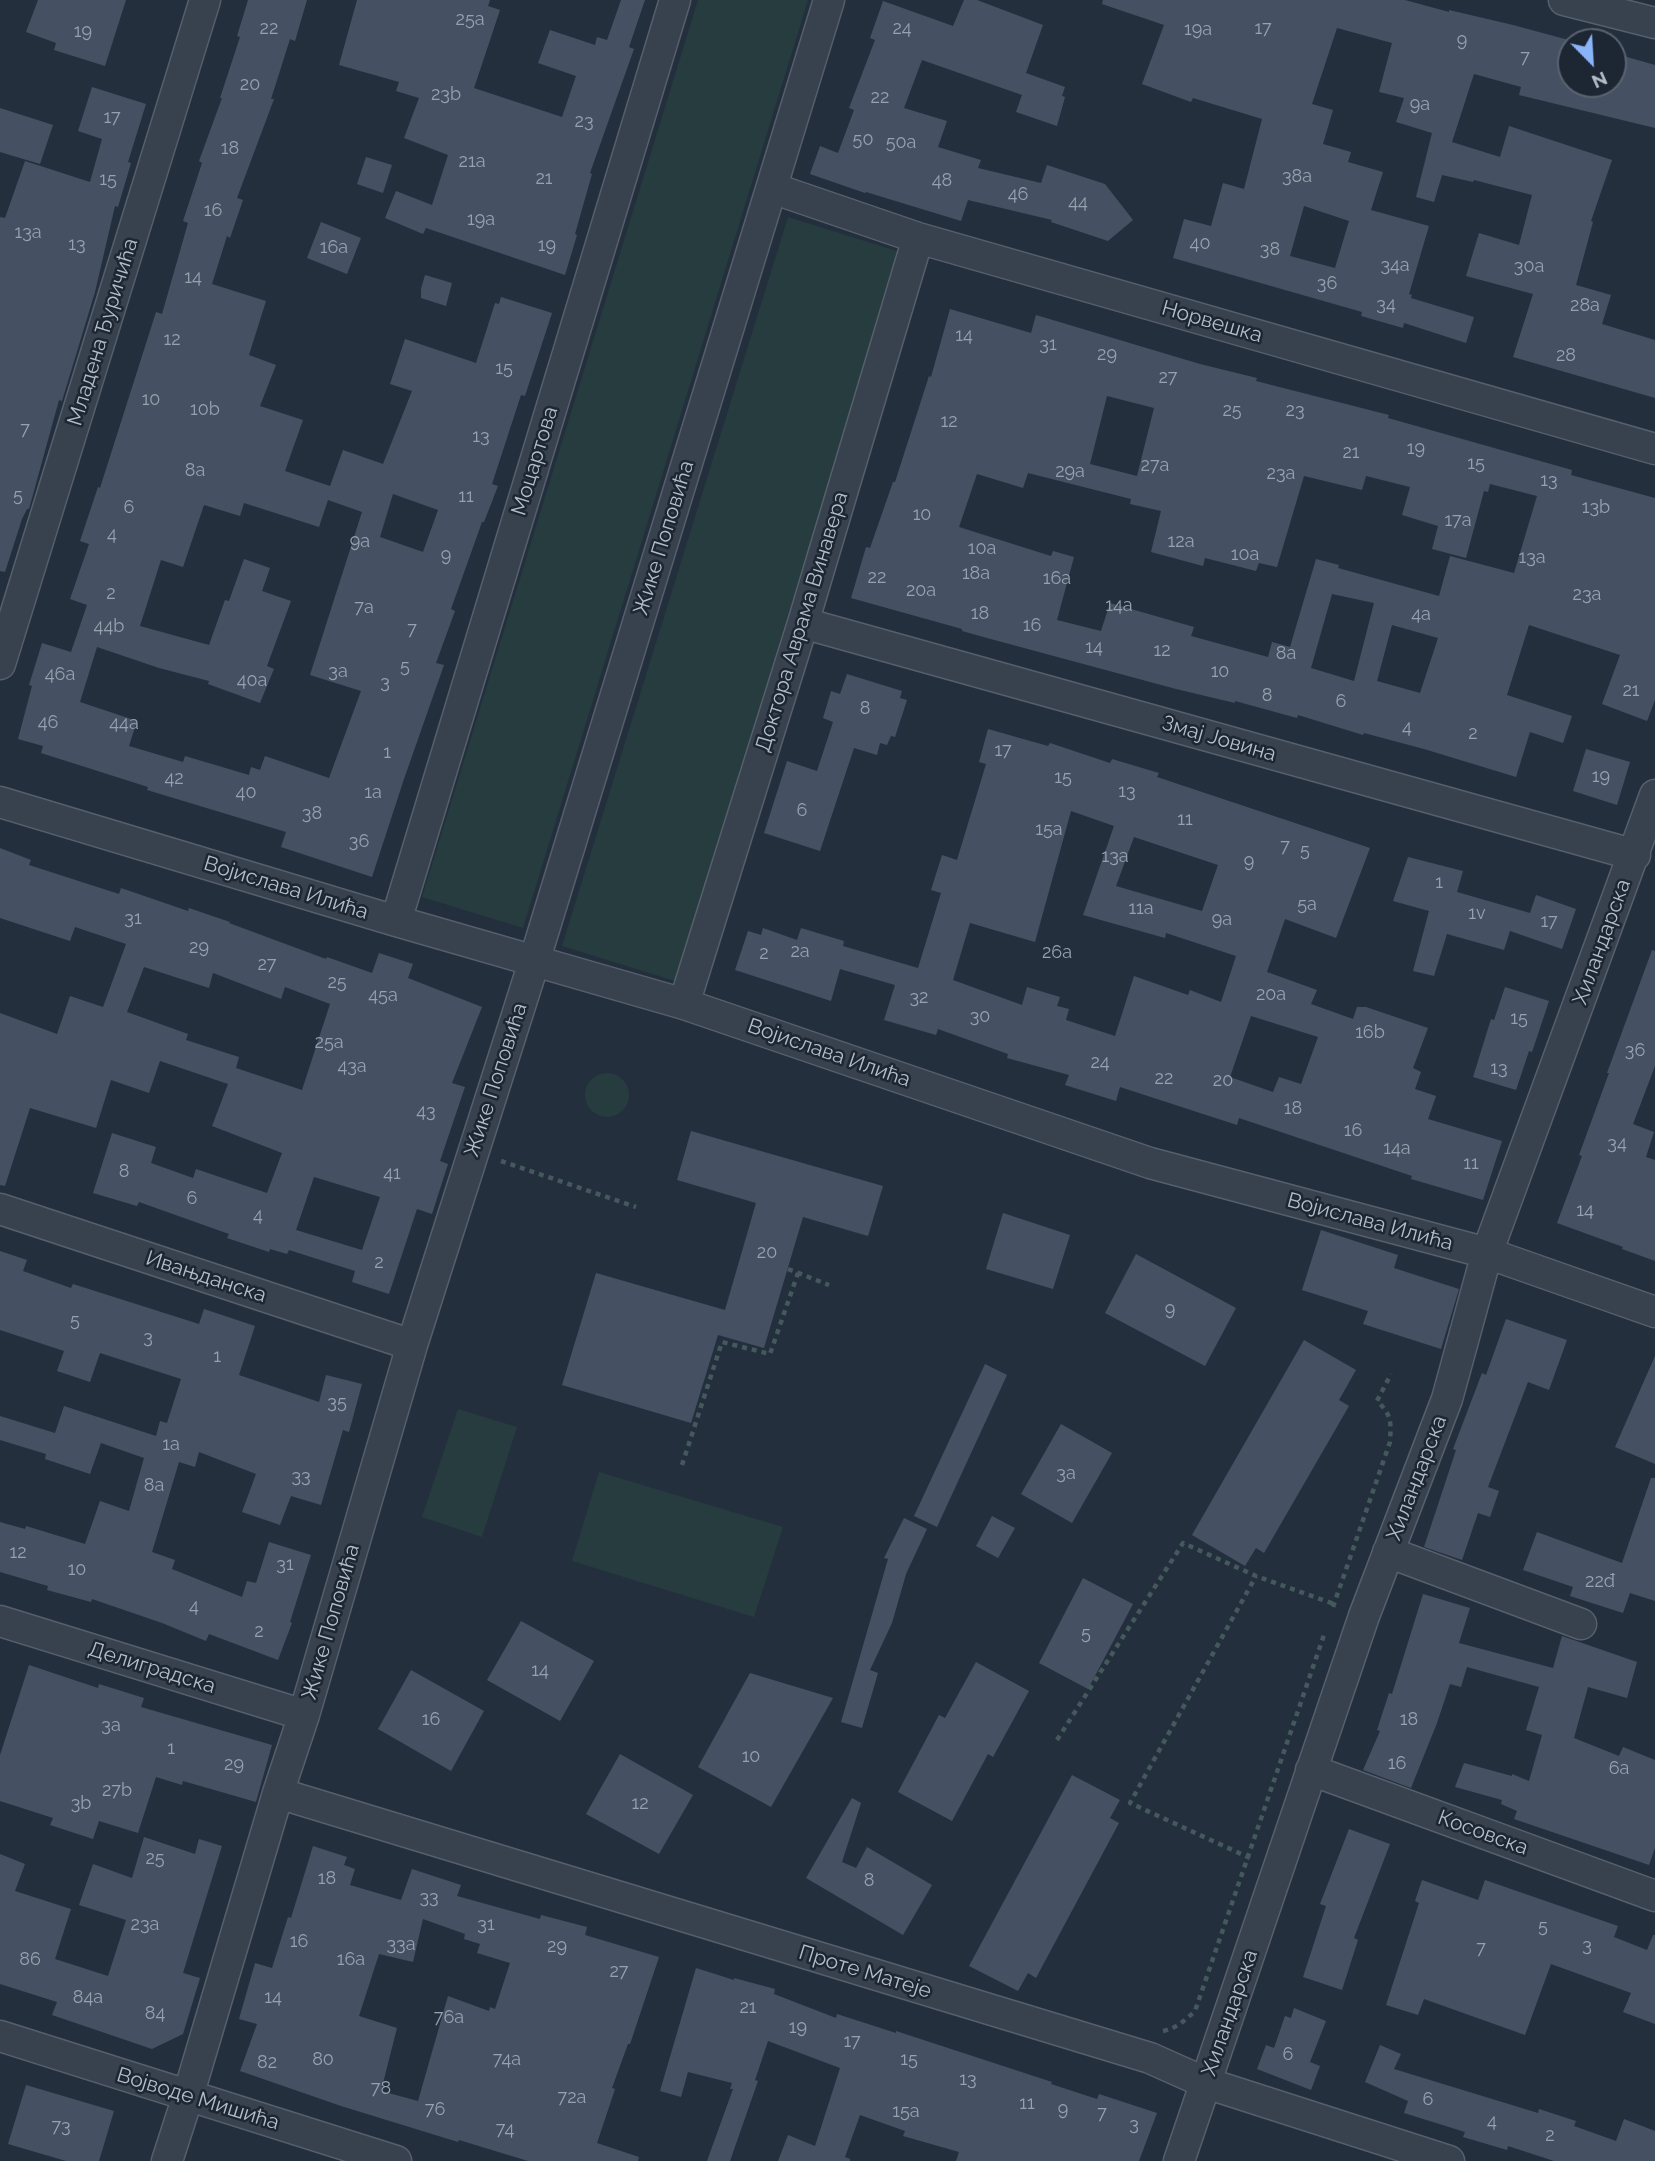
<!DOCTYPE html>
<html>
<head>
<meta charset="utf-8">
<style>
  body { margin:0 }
  #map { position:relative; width:1655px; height:2161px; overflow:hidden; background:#242f3e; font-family:Raleway,sans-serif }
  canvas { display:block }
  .north { position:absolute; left:1557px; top:28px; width:70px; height:70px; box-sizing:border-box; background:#1d2633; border:2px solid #59626f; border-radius:50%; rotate:156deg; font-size:19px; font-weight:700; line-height:28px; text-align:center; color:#b4bcc9 }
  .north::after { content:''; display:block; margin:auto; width:24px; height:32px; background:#8ab4f8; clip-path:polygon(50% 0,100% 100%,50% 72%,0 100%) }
</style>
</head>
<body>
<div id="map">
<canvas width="1655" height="2161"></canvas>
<div class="north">N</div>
</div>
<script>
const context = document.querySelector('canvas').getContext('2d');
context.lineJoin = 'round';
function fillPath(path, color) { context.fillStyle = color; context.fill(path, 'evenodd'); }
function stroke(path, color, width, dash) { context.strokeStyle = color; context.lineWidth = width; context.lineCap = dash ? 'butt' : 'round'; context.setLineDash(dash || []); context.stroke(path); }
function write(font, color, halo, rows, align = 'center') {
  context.font = font + ' Raleway,sans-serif'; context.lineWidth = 5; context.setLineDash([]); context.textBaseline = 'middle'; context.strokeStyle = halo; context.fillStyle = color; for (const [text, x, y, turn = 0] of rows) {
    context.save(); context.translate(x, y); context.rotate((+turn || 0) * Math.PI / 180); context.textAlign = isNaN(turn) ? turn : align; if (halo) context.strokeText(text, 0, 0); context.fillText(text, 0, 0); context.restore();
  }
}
const green = new Path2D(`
  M698,0H808L523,928L422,897Z
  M788,217L900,252L675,981L562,946Z
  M585 1095a22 22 0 1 1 44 0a22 22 0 1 1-44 0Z
  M458,1409L517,1427L482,1537L422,1517Z
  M599,1472L783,1527L754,1617L572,1561Z`);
const building = new Path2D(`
  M38,0H126L105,66L54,50L56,43L26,32Z
  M248,0H307L295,41L290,39L271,99H274L237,198L243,200L230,238L227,236L212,284L266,301L249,355L276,365L260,406L303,420L285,471L330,486L343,450L383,464L412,391L390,384L405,339L476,363L495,303L499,304L501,297L552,313L525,396L521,395L492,484L498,486L484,522H482L451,609L455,611L436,663L444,665L404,779L372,877L281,847L286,832L147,790L148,787L41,753L43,746L18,739L32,686L29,685L42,643L71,652L87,605L70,599L89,544L80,541L98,487L100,488L156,312L162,314L188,223L183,221L202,163L199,161L222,98H220L240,37L237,36ZM393,494L438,510L423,552L380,537ZM328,500L362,512L310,675L361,691L329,778L265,756L260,770L251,767L249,775L185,756L183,762L129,746L137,721L80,702L97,647L159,668L209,681L208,684L260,703L274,669L267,666L291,601L262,591L270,568L244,559L229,601L225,600L209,645L140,626L161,560L183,567L204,505L240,516L244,503L319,527Z
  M357,0H490L488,6L500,10L474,88L562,117L576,76L538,63L550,30L595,45L597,37L607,40L621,0H645L629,47L634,49L590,173L592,174L575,234L577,235L565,275L426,228L423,234L385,218L396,191L432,205L448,155L404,138L419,98L396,91L399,82L339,65Z
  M964,0H977L1043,25L1026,73L1065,87L1062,96L1065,97L1057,126L1016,112L1022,95L922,60L904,108L947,121L938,147L981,160L978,168L1041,183L1047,165L1105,184L1133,220L1108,241L1051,222L1052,220L968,200L961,221L866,192L865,193L810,174L820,146L838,153L854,110L849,108L875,40L870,38L883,1L953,26Z
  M1103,0H1405L1449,12V10L1513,25L1576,42H1571V84H1613V53L1655,65V128L1519,95L1521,87L1474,74L1452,142L1500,157L1509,126L1612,160L1591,221L1593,222L1576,285L1611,295L1602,324L1655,340V398L1513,357L1533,294L1466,276L1479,233L1519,245L1532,195L1474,180L1473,182L1442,175L1434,202L1416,197L1432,133L1396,122L1404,98L1379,92L1392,43L1337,28L1312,104L1333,110L1323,144L1351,152L1348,162L1383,172L1371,210L1429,226L1409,294L1412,295L1411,298L1474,317L1466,343L1404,323L1403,328L1361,316L1362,312L1173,258L1184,219L1211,226L1223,183L1244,189L1262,119L1193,98L1191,102L1142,84L1164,25L1102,4ZM1304,206L1349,221L1335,268L1290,256Z
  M92,87L146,104L128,162L131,163L118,207L115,206L95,292L62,401L59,400L29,509H27L22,519L5,572L0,571V217L5,218L25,161L90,182L102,139L78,131Z
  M0,108L53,125L40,164L0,152Z
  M366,157L392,165L383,193L357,184Z
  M321,222L361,238L347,274L307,258Z
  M425,275L452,283L446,306L421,298V289Z
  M950,309L1031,333L1036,315L1200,364L1257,378L1256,381L1389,415L1388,418L1572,470L1571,475L1655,498V700L1647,721L1602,704L1620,655L1529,625L1507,695L1572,716L1563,743L1530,732L1516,777L1424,749L1364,733L1363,735L1298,715L1297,718L1235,701V703L1176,689L987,638L962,631V629L851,598L866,547L870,548L893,482H895L929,376L931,377ZM1107,396L1154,408L1137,476L1090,464ZM1028,473L1131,499L1130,504L1161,511L1151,552L1203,566L1205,558L1256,571L1259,563L1277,567L1304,476L1362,490L1366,476L1410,487L1402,515L1438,526L1432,549L1466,558L1484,491L1488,492L1490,484L1537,496L1514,573L1450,556L1439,596L1338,568L1339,565L1316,559L1290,647L1272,642L1268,657L1191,636L1194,627L1110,603L1101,631L1057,620L1074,557L1053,551L1051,556L959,527L977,474L1023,488ZM1332,594L1374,603L1354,681L1311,668ZM1392,625L1438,638L1420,693L1377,681Z
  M847,674L902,691L900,698L907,700L895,737L891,736L887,745L880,743L877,755L854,748L820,851L764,833L787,761L817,771L833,722L823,718L831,691L840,694Z
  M988,729L1048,746L1050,743L1110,763L1112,759L1159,773L1157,777L1370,848L1336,938L1285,919L1267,972L1317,990L1311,1004L1353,1019L1357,1007H1366L1428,1028L1413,1068L1421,1072L1415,1089L1436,1096L1428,1119L1502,1141L1483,1200L1411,1179L1412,1176L1239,1118L1237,1125L1120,1087L1116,1101L1065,1085L1069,1075L1007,1058L1008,1054L938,1029L936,1035L884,1020L895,985L840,969L831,1001L735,970L748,931L761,935L763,928L797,940L801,928L844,941L843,946L918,968L941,893L931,890L942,855L957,860L986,764L979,762ZM1071,811L1114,826L1083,915L1165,938L1166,933L1236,956L1221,1002L1190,990L1188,995L1134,976L1115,1036L1066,1020L1069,1009L1057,1006L1060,997L1027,987L1022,1005L953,980L970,923L1035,942ZM1134,837L1218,865L1202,911L1116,886ZM1251,1016L1318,1037L1301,1084L1279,1077L1273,1092L1230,1077Z
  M1586,749L1630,762L1617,805L1573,791Z
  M0,848L31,860L29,865L119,894L121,888L188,911L189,908L230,922L229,923L326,959L327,957L372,973L379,953L413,964L408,978L482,1007L452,1083L465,1087L440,1161L448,1164L432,1214L417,1209L389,1294L352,1282L355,1271L289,1250L287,1254L270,1249L269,1252L227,1238L229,1234L139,1202L137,1206L93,1193L112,1133L156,1147L151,1163L193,1178L196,1169L267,1193L282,1153L212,1126L228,1084L160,1061L149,1093L111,1080L96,1128L30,1108L5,1186L0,1185V1013L57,1034L70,996L103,1007L126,944L75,927L70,941L0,918ZM144,967L209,988L213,973L281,999L285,987L330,1004L302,1090L236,1068L239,1057L186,1040L188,1034L127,1012ZM314,1177L380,1197L362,1250L296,1230Z
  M1408,857L1463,871L1457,892L1530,913L1536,895L1576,909L1562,949L1510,931L1504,950L1447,934L1434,976L1413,971L1429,911L1393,901Z
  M1652,950L1655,951V1066L1633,1124L1654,1132L1646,1157L1655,1160V1261L1622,1249L1623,1247L1557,1223L1582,1156L1579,1155L1609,1073H1607Z
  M1505,987L1549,1001L1532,1052L1529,1051L1516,1090L1473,1077L1491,1019L1494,1020Z
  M691,1131L883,1186L868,1236L803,1217L764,1348L718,1335L691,1423L562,1385L596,1273L725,1310L756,1203L677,1180Z
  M1003,1213L1070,1235L1053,1289L986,1269Z
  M1321,1230L1398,1255L1394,1268L1459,1289L1441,1349L1363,1324L1368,1311L1302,1290Z
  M0,1251L27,1260L23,1271L71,1288L73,1284L199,1324L204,1309L255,1326L239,1375L319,1402L326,1375L362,1384L349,1432L343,1430L321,1505L291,1496L280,1525L242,1512L256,1474L199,1452L195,1467L179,1462L152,1552L175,1560L172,1569L242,1597L247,1581L256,1583L269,1542L311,1555L290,1622L292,1623L278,1660L209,1634L206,1641L162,1623L92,1599L91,1602L47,1590L48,1586L0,1572V1522L25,1529L26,1526L85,1544L100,1501L129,1511L144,1458L101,1443L90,1474L45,1459L46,1454L0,1440V1416L55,1433L64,1406L156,1436L160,1421L167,1423L181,1379L100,1353L90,1382L57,1371L64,1351L0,1330Z
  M1136,1254L1236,1308L1205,1366L1105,1313Z
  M1506,1319L1567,1340L1549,1390L1528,1382L1488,1487L1499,1491L1490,1517L1478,1513L1462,1560L1424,1547L1456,1450L1453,1449L1482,1373L1486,1375Z
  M1304,1340L1356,1370L1339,1400L1349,1406L1264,1553L1256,1548L1245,1566L1192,1535Z
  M1655,1356V1464L1615,1447Z
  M985,1364L1007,1375L937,1527L914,1516Z
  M1061,1424L1112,1453L1072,1523L1021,1494Z
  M1651,1478H1655V1601L1630,1593L1623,1613L1570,1596L1573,1587L1523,1570L1537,1532L1622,1563Z
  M992,1516L1015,1528L998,1558L976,1546Z
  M904,1518L927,1529L906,1574L892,1623L870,1670L878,1673L862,1728L841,1722L888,1559L884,1558Z
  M1083,1578L1133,1604L1088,1689L1039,1663Z
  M1423,1594L1470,1608L1459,1643L1553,1668L1562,1636L1637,1662L1627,1698L1588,1687L1574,1738L1619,1756L1623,1747L1655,1760V1848L1649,1865L1514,1819L1517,1811L1501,1804L1502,1800L1455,1787L1464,1763L1512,1776V1774L1529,1781L1542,1735L1526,1730L1539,1687L1467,1667L1461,1687L1450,1684L1437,1723L1411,1788L1363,1770L1380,1731L1377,1730L1389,1693L1392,1694Z
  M521,1621L594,1661L560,1721L487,1680Z
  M976,1662L1029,1691L993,1757L988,1754L952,1821L898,1792L939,1715L945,1718Z
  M29,1665L98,1688L99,1684L144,1698L141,1707L272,1745L256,1802L183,1781L182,1785L156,1777L138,1833L99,1821L93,1839L50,1825L53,1818L0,1801V1755Z
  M411,1670L484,1711L451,1771L378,1729Z
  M750,1673L833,1698L771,1807L698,1767Z
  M620,1754L693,1795L659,1854L586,1814Z
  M1072,1775L1120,1800L1110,1818L1119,1823L1036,1978L1028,1973L1018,1991L969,1966Z
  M852,1798L861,1803L842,1862L856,1868L867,1847L932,1885L903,1935L806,1878Z
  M1349,1829L1390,1844L1354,1938L1358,1940L1342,1990L1303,1977L1326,1906L1320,1904Z
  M144,1837L195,1854L199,1839L222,1846L183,1973L200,1978L183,2034L152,2049L52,2015L57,2002L0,1984V1854L25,1864L15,1891L71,1909L55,1959L108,1976L126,1920L79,1905L93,1864L132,1878Z
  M313,1846L347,1857L344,1865L355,1869L350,1885L401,1900L412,1869L461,1885L457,1896L540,1919L541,1915L587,1927L585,1935L659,1957L630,2044H628L612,2088L615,2089L597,2143L639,2157L638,2161H528L459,2140L458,2142L341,2106L240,2071L257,2024L239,2019L255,1963L272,1968L288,1917L291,1918ZM423,1919L465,1934L464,1939L480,1944L477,1953L510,1963L495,2009L490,2007L489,2011L448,1996L418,2101L381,2091L397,2028L359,2016L379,1954L413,1962Z
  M1422,1880L1478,1900L1485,1880L1618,1926L1614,1937L1647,1950L1653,1935H1655V2024L1623,2012L1631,1993L1551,1964L1525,2035L1424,1999L1418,2015L1386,2005L1419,1903L1415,1901Z
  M696,1968L734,1980V1978L775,1989L774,1994L836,2018L837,2014L896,2033V2031L1052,2082L1051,2084L1097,2099L1099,2094L1157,2113L1139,2161H956L959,2152L903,2136L905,2131L860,2115L845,2157L850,2159V2161H778L788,2135L815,2146L840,2068L768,2041L755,2080L758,2081L730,2161H707L733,2089H730L732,2083L688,2072L681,2097L660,2091Z
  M1294,2008L1326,2021L1310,2062L1320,2066L1311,2090L1257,2069L1266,2045L1274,2048L1285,2016L1291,2018Z
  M1380,2045L1401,2054L1394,2069L1538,2113L1539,2109L1576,2121L1574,2126L1616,2141L1624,2119L1655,2131V2161H1554L1508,2146L1507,2150L1463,2137L1465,2132L1404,2113L1408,2101L1365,2082Z
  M26,2085L114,2111L99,2161H66L8,2144Z`);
const path = new Path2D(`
  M501,1161L636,1207
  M788,1269L829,1285
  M682,1465L722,1342L770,1354L798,1273
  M1333,1607L1390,1442C1391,1422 1392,1415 1377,1401L1391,1374
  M1057,1740L1183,1543L1256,1576L1337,1605
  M1250,1858L1130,1803L1256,1576
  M1163,2031C1177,2028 1184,2021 1195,2011L1325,1632`);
const minor = new Path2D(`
  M1564,0L1655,23
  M772,188L918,238L1655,449
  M803,623L1635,855
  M0,664L205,0
  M0,802L396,921L684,1004L1150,1163L1487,1253L1655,1312
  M396,921L675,0
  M684,1004L803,623L918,238
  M0,1209L412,1345
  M1388,1552L1581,1624
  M0,1621L304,1715
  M1311,1770L1655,1896
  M278,1793L1150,2058L1206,2083L1449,2161
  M0,2036L396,2161
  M167,2161L188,2096L278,1793L304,1715L412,1345L534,962L829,0
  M1179,2161L1364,1616L1447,1399L1487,1253L1655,795`);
const numberNames = [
  ["25a",470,20],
  ["22",269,29],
  ["24",902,29],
  ["17",1263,29],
  ["19a",1198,30],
  ["19",83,32],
  ["9",1462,41],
  ["7",1525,58],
  ["20",250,85],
  ["23b",446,95],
  ["22",880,98],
  ["9a",1420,105],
  ["17",112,118],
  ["23",584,122],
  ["50",863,140],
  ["50a",901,143],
  ["18",230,149],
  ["21a",472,162],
  ["38a",1297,177],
  ["21",544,179],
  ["15",108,180],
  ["48",942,181],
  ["46",1018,195],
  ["44",1078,203],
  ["16",213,211],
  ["19a",481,220],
  ["13a",28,233],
  ["40",1200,244],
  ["13",77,245],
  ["19",547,246],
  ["16a",334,248],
  ["38",1270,250],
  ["34a",1395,266],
  ["30a",1529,267],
  ["14",193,278],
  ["36",1327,284],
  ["34",1386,305],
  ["28a",1585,306],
  ["14",964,336],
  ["12",172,340],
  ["31",1048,345],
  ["29",1107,355],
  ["28",1566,356],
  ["15",504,369],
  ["27",1168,378],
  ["10",151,400],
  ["10b",205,410],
  ["25",1232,411],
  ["23",1295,411],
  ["12",949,422],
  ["7",25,430],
  ["13",481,437],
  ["19",1416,449],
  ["21",1351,453],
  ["15",1476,464],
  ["27a",1155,466],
  ["8a",195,471],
  ["29a",1070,472],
  ["23a",1281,474],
  ["13",1549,481],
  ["5",18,496],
  ["11",466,497],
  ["6",129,508],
  ["13b",1596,508],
  ["10",922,515],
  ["17a",1458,521],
  ["4",112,535],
  ["9a",360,542],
  ["12a",1181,542],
  ["10a",982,549],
  ["10a",1245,555],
  ["9",446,556],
  ["13a",1532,558],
  ["18a",976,574],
  ["22",877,578],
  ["16a",1057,579],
  ["20a",921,591],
  ["2",111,594],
  ["23a",1587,595],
  ["14a",1119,606],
  ["7a",364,608],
  ["18",980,614],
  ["4a",1421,615],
  ["16",1032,626],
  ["44b",109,627],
  ["7",412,630],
  ["14",1094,648],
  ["12",1162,651],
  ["8a",1286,654],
  ["5",405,667],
  ["3a",338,672],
  ["10",1220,672],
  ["46a",60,675],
  ["40a",252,681],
  ["3",385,683],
  ["21",1631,691],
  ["8",1267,696],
  ["6",1341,702],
  ["8",865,709],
  ["46",48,723],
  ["44a",124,724],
  ["4",1407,728],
  ["2",1473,734],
  ["17",1003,751],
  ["1",387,753],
  ["19",1601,777],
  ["15",1063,778],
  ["42",174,779],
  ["13",1127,792],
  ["40",246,793],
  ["1a",373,793],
  ["6",802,811],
  ["38",312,814],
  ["11",1185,820],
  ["15a",1049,830],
  ["36",359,842],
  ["7",1285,847],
  ["5",1305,851],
  ["13a",1115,857],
  ["9",1249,862],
  ["1",1439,883],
  ["5a",1307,905],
  ["11a",1141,909],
  ["1v",1477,914],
  ["31",133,919],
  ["9a",1222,920],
  ["17",1549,922],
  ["29",199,948],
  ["2a",800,952],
  ["26a",1057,953],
  ["2",764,954],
  ["27",267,965],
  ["25",337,983],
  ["20a",1271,995],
  ["45a",383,996],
  ["32",919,998],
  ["30",980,1017],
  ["15",1519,1019],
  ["16b",1370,1033],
  ["25a",329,1043],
  ["36",1635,1051],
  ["24",1100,1063],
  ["43a",352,1067],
  ["13",1499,1069],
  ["22",1164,1079],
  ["20",1223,1081],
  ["18",1293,1109],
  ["43",426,1112],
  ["16",1353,1131],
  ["34",1617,1144],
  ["14a",1397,1149],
  ["11",1471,1164],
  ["8",124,1172],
  ["41",392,1174],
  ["6",192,1199],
  ["14",1585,1211],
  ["4",258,1216],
  ["20",767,1253],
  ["2",379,1263],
  ["9",1170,1310],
  ["5",75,1321],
  ["3",148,1338],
  ["1",217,1357],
  ["35",337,1403],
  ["1a",171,1445],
  ["3a",1066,1474],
  ["33",301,1477],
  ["8a",154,1486],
  ["12",18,1553],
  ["31",285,1565],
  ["10",77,1570],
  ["22đ",1600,1582],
  ["4",194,1607],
  ["2",259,1632],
  ["5",1086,1634],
  ["14",540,1671],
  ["16",431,1720],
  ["18",1409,1720],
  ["3a",111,1726],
  ["1",171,1749],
  ["10",751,1757],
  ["16",1397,1764],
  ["29",234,1765],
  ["6a",1619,1769],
  ["27b",117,1791],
  ["3b",81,1804],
  ["12",640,1804],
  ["25",155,1859],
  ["18",327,1879],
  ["8",869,1881],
  ["33",429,1898],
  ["23a",145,1925],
  ["31",486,1925],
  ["5",1543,1927],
  ["16",299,1942],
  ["33a",401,1945],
  ["3",1587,1946],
  ["29",557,1947],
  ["7",1481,1949],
  ["86",30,1960],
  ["16a",351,1960],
  ["27",619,1972],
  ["84a",88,1998],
  ["14",273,1998],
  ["21",748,2008],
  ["84",155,2014],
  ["76a",449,2018],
  ["19",798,2028],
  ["17",852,2042],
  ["6",1288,2055],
  ["80",323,2060],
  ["74a",507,2060],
  ["15",909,2060],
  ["82",267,2063],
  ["13",968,2080],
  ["78",381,2089],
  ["72a",572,2098],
  ["6",1428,2100],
  ["11",1027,2104],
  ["76",435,2110],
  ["9",1063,2110],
  ["15a",906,2112],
  ["7",1102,2114],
  ["4",1492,2122],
  ["3",1134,2125],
  ["73",61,2127],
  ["74",505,2130],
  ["2",1550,2136]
];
const streetNames = [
  ["Норвешка",1212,322,16],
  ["Младена Ђуричића",103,332,-73],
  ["Моцартова",535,461,-73],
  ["Жике Поповића",664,538,-73],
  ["Доктора Аврама Винавера",802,622,-73],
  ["Змај Јовина",1219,739,16],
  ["Војислава Илића",286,888,17],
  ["Хиландарска",1602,942,-70],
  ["Војислава Илића",829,1053,19],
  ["Жике Поповића",496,1080,-72],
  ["Војислава Илића",1370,1222,15],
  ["Ивањданска",206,1277,18],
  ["Хиландарска",1417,1478,-69],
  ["Жике Поповића",331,1622,-74],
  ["Делиградска",152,1668,17],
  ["Косовска",1483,1833,20],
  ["Проте Матеје",865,1972,17],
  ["Хиландарска",1230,2013,-71],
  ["Војводе Мишића",198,2099,17]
];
fillPath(green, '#263c3f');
fillPath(building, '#455162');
stroke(minor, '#565f6c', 33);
stroke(path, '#44595c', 4.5, [5, 5]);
stroke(minor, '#38414e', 30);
write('18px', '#98a1af', null, numberNames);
write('21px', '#b4bcc9', '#1d2633', streetNames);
</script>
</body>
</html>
